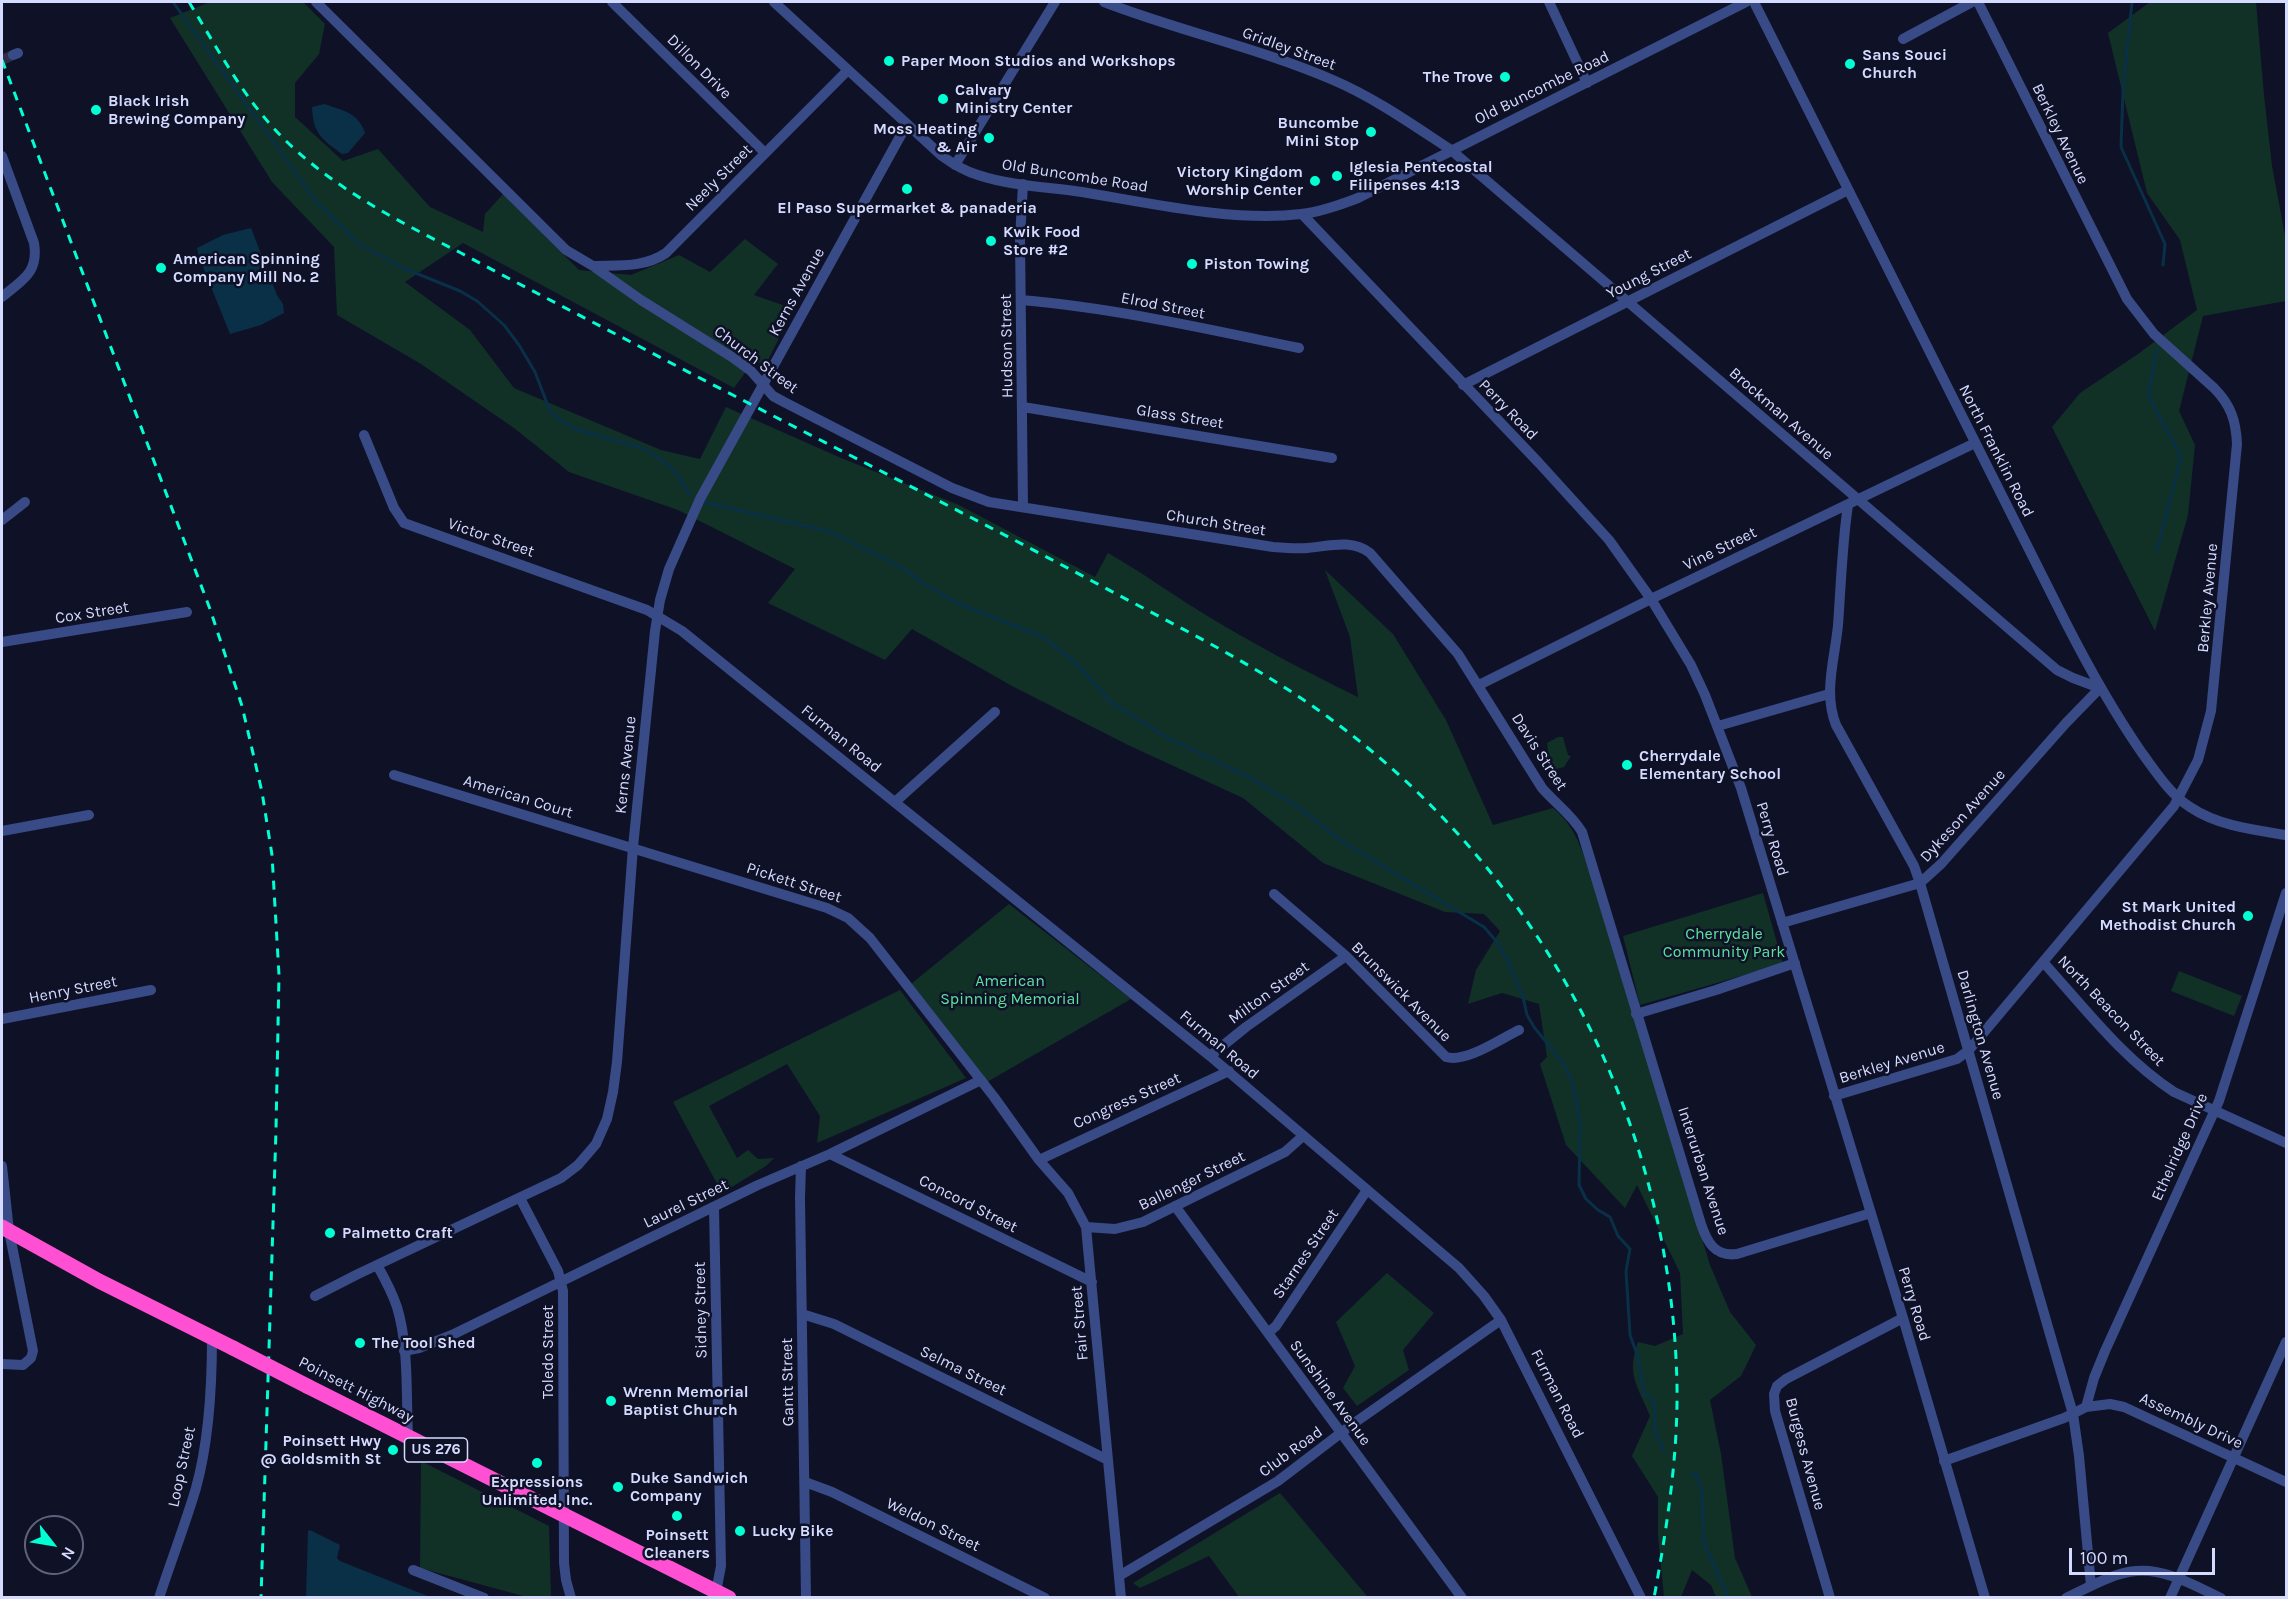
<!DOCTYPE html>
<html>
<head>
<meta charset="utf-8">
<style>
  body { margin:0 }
  #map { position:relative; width:2288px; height:1599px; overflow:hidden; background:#0f1127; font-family:Karla,sans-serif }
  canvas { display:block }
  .frame { position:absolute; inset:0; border:3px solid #d5dbff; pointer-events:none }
  .north { position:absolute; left:24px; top:1515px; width:60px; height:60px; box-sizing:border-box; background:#0f1127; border:2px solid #5e627d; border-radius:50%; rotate:121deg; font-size:16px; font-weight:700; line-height:24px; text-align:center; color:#d5dbff }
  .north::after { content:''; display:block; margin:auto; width:21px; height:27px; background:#01ffd3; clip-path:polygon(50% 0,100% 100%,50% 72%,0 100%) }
  .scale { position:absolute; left:2069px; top:1548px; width:146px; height:27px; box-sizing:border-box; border:3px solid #d5dbff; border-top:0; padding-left:8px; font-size:18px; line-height:21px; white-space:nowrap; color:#d5dbff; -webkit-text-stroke:4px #0f1127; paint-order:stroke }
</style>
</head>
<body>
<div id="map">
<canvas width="2288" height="1599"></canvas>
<div class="frame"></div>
<div class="north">N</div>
<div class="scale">100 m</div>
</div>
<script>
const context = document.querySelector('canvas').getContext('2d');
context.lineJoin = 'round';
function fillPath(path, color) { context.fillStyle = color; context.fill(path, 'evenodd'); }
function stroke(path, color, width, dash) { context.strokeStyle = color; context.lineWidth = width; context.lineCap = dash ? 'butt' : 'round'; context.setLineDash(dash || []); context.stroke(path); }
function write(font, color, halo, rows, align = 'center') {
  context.font = font + ' Karla,sans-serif'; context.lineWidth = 5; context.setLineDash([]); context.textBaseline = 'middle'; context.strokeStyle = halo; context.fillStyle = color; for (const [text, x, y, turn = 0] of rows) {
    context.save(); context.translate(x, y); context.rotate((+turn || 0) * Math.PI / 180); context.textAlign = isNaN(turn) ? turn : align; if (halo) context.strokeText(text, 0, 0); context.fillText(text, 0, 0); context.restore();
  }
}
const green = new Path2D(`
  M210,2H303L325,24L319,54L295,83V117L343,161L378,149L430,207L483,232L485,214L503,194L579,270L631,275L679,255L710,272L745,239L778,264L754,295L794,309L768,360L750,366L734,388L463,243L405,282L470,330L514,388L661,450L700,459L726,407L841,458L959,505L1095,577L1108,553C1140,571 1170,593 1201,612C1253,644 1303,670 1358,697L1350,637L1325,570L1393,634L1446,720L1493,825L1553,808C1579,828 1586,864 1597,894L1710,1265L1730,1312L1756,1345L1741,1376L1710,1400L1721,1454L1735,1558L1752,1597H1716L1711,1585L1692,1570L1681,1597H1664L1658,1535V1497L1632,1456L1650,1416C1638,1386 1626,1375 1638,1342L1655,1346L1683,1334L1680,1273L1637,1185L1625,1208L1566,1145L1540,1064L1547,1057L1539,1004L1502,993L1468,1004L1476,970L1500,931L1484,914L1445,912L1323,863L1243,798L1128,745L1012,686L912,629L885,660L768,603L795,569L678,510L569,472L514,428L421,364L337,315L334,247L272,182L170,18Z
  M2150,2H2256L2264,95L2272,166L2286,241V301L2203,316L2179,411L2195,445L2188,515L2155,631L2052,427L2080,393L2138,354L2197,310L2180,240L2147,193L2108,33Z
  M1558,737H1563L1568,755L1571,756L1564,767L1556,769C1547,763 1549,753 1547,743Z
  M1763,893L1783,964L1640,1005L1623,936Z
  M1009,904L1131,999L987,1082L911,984Z
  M2179,971L2242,996L2234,1016L2171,991Z
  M900,990L966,1078L817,1143L820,1116L787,1064L709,1106L737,1158L748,1150L758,1159L774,1158L766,1166L722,1193L673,1102Z
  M1387,1273L1434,1313L1403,1350L1409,1370L1357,1406L1343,1388L1355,1366L1336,1322Z
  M421,1461L549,1526L551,1597H527L420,1568Z
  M1280,1493L1367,1596L1365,1598L1239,1597L1209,1556L1140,1588L1133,1583Z`);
const water = new Path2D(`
  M324,104C342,110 359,113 365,133L348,153L342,154C322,139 313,134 312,107Z
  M251,228L277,295L283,304L284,313L261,325L230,334L199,257L197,248L223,235Z
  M310,1530L340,1545L337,1558L340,1561L430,1597H306L308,1531Z`);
const stream = new Path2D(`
  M173,2L315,200L359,244L403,268L460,291L477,301L504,325L519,345L535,372L550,411L559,419L575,429L642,448L656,456L675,471L690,495
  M2132,2L2123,90L2121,147L2165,244L2163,265
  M2157,349L2148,395L2181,457L2157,551
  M704,502L828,531L903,568L924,584L958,603L1043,637L1076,663L1112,703L1166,737L1247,776L1294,804L1343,842L1484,927L1497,942L1509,964L1523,997L1527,1015L1534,1027L1563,1063L1572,1081L1580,1123L1579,1185L1586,1199L1598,1210L1610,1217L1618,1236L1630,1249L1626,1271L1630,1335L1638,1357L1644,1393L1655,1402V1430L1664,1451
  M1691,1473L1697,1475L1702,1492L1704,1544L1729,1598`);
const minorTunnel = new Path2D(`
  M2,60L13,55`);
const minor = new Path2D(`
  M316,2L566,250L593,266L641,300L732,357L751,371L773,396L784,402L952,488L989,502L1273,547C1285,548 1297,549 1308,548C1330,546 1351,539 1370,553L1458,654L1542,788C1555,803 1572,815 1582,832L1701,1224C1707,1242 1715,1257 1737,1254L1871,1213
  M612,2L765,153
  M774,2L942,156C953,164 964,171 978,175C1011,186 1048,187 1082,192C1150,203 1232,222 1301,214C1320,212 1340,205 1358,198L1746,2
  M1104,2C1179,31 1259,48 1333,80C1375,98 1413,125 1451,150L2057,670L2073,678L2100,688L2066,723L1941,864L1920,883L1782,923
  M1549,2L1587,83
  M1754,2L2066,623C2089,668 2113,711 2142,753C2156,772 2170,794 2190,807C2218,826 2255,830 2286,835
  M1903,39L1972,2
  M13,55L18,53
  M2,156L34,243C39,273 22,280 2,297
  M955,165L1055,2
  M1302,214L1539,463L1609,540L1651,599L1691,665L1705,695L1741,788L1903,1318L1985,1598
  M593,266C618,265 644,268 666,253L848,70
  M1021,300C1115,308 1207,329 1299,348
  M1463,385L1848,190
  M1023,407L1332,458
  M364,435L394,508L404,523L647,610L682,631L1210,1056L1459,1268L1484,1296L1501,1320L1641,1598
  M1848,505C1842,545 1841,585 1838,625C1835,658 1823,693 1836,725L1914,866L1920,883L2073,1414L2079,1456L2091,1586
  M1023,507L1020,239L1023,184
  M2,520L25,502
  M2,642L187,612
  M1479,685L1651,599L1975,443
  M1718,726L1829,694
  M394,775L827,908L848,918L870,938L994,1097L1039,1160L1068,1193L1086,1227L1121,1598
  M895,802L995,712
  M2,831L89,815
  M1274,894L1346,956L1446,1057C1466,1063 1500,1039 1519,1030
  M2043,962C2084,1007 2123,1059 2174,1092L2286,1143
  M1636,1014L1716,990L1795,963
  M2,1019L151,990
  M1210,1056L1246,1027L1346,956
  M1834,1096L1957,1059L1969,1050L2174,806L2198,760L2211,711L2237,444C2236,421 2231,405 2214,388L2154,334L2127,299L1978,2
  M830,1154L1092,1282
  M1039,1160L1229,1071
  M2,1166L9,1231L33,1351L31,1358L23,1365L2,1364
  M801,1166L800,1198L806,1598
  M520,1198L558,1271L563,1291L564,1563L566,1580L571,1598
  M1175,1206L1462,1598
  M714,1208L721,1566L716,1592
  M1086,1227L1115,1229L1143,1222L1285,1152L1303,1136
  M377,1265C385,1279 392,1292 397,1307C409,1346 406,1396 408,1436
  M315,1296L358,1274L561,1178L578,1165L596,1144L607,1119L613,1092L617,1062L633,847L655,631L660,600L669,569L700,499L907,124
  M802,1314L834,1324L1108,1460
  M1268,1333L1276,1326L1367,1190
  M404,1351L419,1348L452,1335L758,1185L830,1154L981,1080
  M2086,1407L2094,1378L2105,1351L2219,1101L2286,893
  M1944,1461L2064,1418L2086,1407L2110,1404L2124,1407L2286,1482
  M805,1482L832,1492L1045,1598
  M413,1570L484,1598
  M1119,1576L1278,1481L1350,1426L1501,1320
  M159,1598C171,1561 185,1525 196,1488C209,1441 212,1387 212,1338
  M1830,1598L1775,1411L1774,1394L1777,1386L1786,1379L1903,1318
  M2066,1598C2088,1588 2112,1573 2136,1571C2165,1568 2195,1586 2221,1598
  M2170,1598L2286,1342`);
const highway = new Path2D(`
  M2,1227L99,1281L233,1348
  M307,1386L729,1598`);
const rail = new Path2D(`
  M189,2C218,49 243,98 283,138C333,188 398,221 461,253C517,283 573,312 629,341C783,422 938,499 1092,581C1172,624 1254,663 1328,717C1542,873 1672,1121 1677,1386C1678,1457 1667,1527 1654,1598
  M2,60L210,609L242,706L262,792L272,855L279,975L276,1130L261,1598`);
const highwayBridge = new Path2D(`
  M233,1348L307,1386`);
const markers = [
  [889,61,6,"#01ffd3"],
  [1850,64,6,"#01ffd3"],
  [1505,77,6,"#01ffd3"],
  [943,99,6,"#01ffd3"],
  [96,110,6,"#01ffd3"],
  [1371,132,6,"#01ffd3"],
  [989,138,6,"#01ffd3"],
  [1337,176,6,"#01ffd3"],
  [1315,181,6,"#01ffd3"],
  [907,189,6,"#01ffd3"],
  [991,241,6,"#01ffd3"],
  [1192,264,6,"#01ffd3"],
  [161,268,6,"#01ffd3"],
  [1627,765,6,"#01ffd3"],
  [2248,916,6,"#01ffd3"],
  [330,1233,6,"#01ffd3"],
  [360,1343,6,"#01ffd3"],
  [611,1401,6,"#01ffd3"],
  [393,1450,6,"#01ffd3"],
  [537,1463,6,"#01ffd3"],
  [618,1487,6,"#01ffd3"],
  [677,1516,6,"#01ffd3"],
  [740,1531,6,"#01ffd3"]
];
const shields = [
  [436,1450,63]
];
const shieldNames = [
  ["US 276",436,1450]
];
const streetNames = [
  ["Gridley Street",1289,49,20],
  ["Dillon Drive",699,67,45],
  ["Old Buncombe Road",1542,88,-26],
  ["Berkley Avenue",2060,134,64],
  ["Old Buncombe Road",1075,176,9],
  ["Neely Street",719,178,-45],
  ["Young Street",1649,274,-27],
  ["Kerns Avenue",797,292,-61],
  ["Elrod Street",1163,306,11],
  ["Hudson Street",1007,346,-91],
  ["Church Street",756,360,37],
  ["Perry Road",1508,410,46],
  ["Brockman Avenue",1781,414,41],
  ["Glass Street",1180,417,9],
  ["North Franklin Road",1996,451,63],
  ["Church Street",1216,523,9],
  ["Victor Street",491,538,19],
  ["Vine Street",1720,549,-26],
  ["Berkley Avenue",2208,598,-85],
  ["Cox Street",92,613,-9],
  ["Furman Road",841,739,39],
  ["Davis Street",1539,752,57],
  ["Kerns Avenue",626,765,-84],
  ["American Court",518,797,17],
  ["Dykeson Avenue",1963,816,-48],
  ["Perry Road",1772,839,73],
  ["Pickett Street",794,883,18],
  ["Henry Street",73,990,-11],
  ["Brunswick Avenue",1401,992,45],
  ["Milton Street",1269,993,-36],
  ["North Beacon Street",2111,1011,46],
  ["Darlington Avenue",1980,1035,74],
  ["Furman Road",1219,1045,40],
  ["Berkley Avenue",1892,1063,-17],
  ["Congress Street",1127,1101,-24],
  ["Ethelridge Drive",2180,1147,-66],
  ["Interurban Avenue",1703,1171,72],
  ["Ballenger Street",1192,1181,-26],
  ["Laurel Street",686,1204,-26],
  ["Concord Street",968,1204,27],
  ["Starnes Street",1306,1254,-56],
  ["Perry Road",1914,1304,73],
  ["Sidney Street",701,1310,-91],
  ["Fair Street",1080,1323,-95],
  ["Toledo Street",548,1352,-90],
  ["Selma Street",963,1371,26],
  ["Gantt Street",788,1382,-91],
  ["Poinsett Highway",356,1390,27],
  ["Sunshine Avenue",1330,1393,54],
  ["Furman Road",1557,1394,63],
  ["Assembly Drive",2191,1421,25],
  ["Club Road",1291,1452,-36],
  ["Burgess Avenue",1805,1454,75],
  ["Loop Street",182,1467,-78],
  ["Weldon Street",933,1525,26]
];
const poiNames = [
  ["Sans Souci",1862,55],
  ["Church",1862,73],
  ["Paper Moon Studios and Workshops",901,61],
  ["The Trove",1493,77,"right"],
  ["Calvary",955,90],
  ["Ministry Center",955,108],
  ["Black Irish",108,101],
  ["Brewing Company",108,119],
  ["Buncombe",1359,123,"right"],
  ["Mini Stop",1359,141,"right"],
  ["Moss Heating",977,129,"right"],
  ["& Air",977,147,"right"],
  ["Iglesia Pentecostal",1349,167],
  ["Filipenses 4:13",1349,185],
  ["Victory Kingdom",1303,172,"right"],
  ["Worship Center",1303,190,"right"],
  ["El Paso Supermarket & panaderia",907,208,"center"],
  ["Kwik Food",1003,232],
  ["Store #2",1003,250],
  ["American Spinning",173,259],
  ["Company Mill No. 2",173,277],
  ["Piston Towing",1204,264],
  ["Cherrydale",1639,756],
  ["Elementary School",1639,774],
  ["St Mark United",2236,907,"right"],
  ["Methodist Church",2236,925,"right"],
  ["Palmetto Craft",342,1233],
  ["The Tool Shed",372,1343],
  ["Wrenn Memorial",623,1392],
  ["Baptist Church",623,1410],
  ["Poinsett Hwy",381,1441,"right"],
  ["@ Goldsmith St",381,1459,"right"],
  ["Duke Sandwich",630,1478],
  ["Company",630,1496],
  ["Expressions",537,1482,"center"],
  ["Unlimited, Inc.",537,1500,"center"],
  ["Lucky Bike",752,1531],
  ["Poinsett",677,1535,"center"],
  ["Cleaners",677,1553,"center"]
];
const parkNames = [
  ["Cherrydale",1724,934],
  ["Community Park",1724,952],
  ["American",1010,981],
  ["Spinning Memorial",1010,999]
];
fillPath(green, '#113127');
fillPath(water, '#093046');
stroke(stream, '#093046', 3);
stroke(minorTunnel, '#2d2f47', 10, [10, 5]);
stroke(minor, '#384b87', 10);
stroke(highway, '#ff50d3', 15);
stroke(rail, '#01ffd3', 3, [9, 8]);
stroke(highwayBridge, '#ff50d3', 15);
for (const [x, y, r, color] of markers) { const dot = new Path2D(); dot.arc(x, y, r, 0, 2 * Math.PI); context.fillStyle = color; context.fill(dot); stroke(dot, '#0f1127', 2); }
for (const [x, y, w] of shields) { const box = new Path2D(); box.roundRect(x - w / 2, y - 12, w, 24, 4.5); context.fillStyle = '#0f1127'; context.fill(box); stroke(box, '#d5dbff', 1.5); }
write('bold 15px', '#d5dbff', null, shieldNames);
write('16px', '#d5dbff', '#0f1127', streetNames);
write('bold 16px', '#d5dbff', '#0f1127', poiNames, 'left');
write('16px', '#5ce39d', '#0f1127', parkNames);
</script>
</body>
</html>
